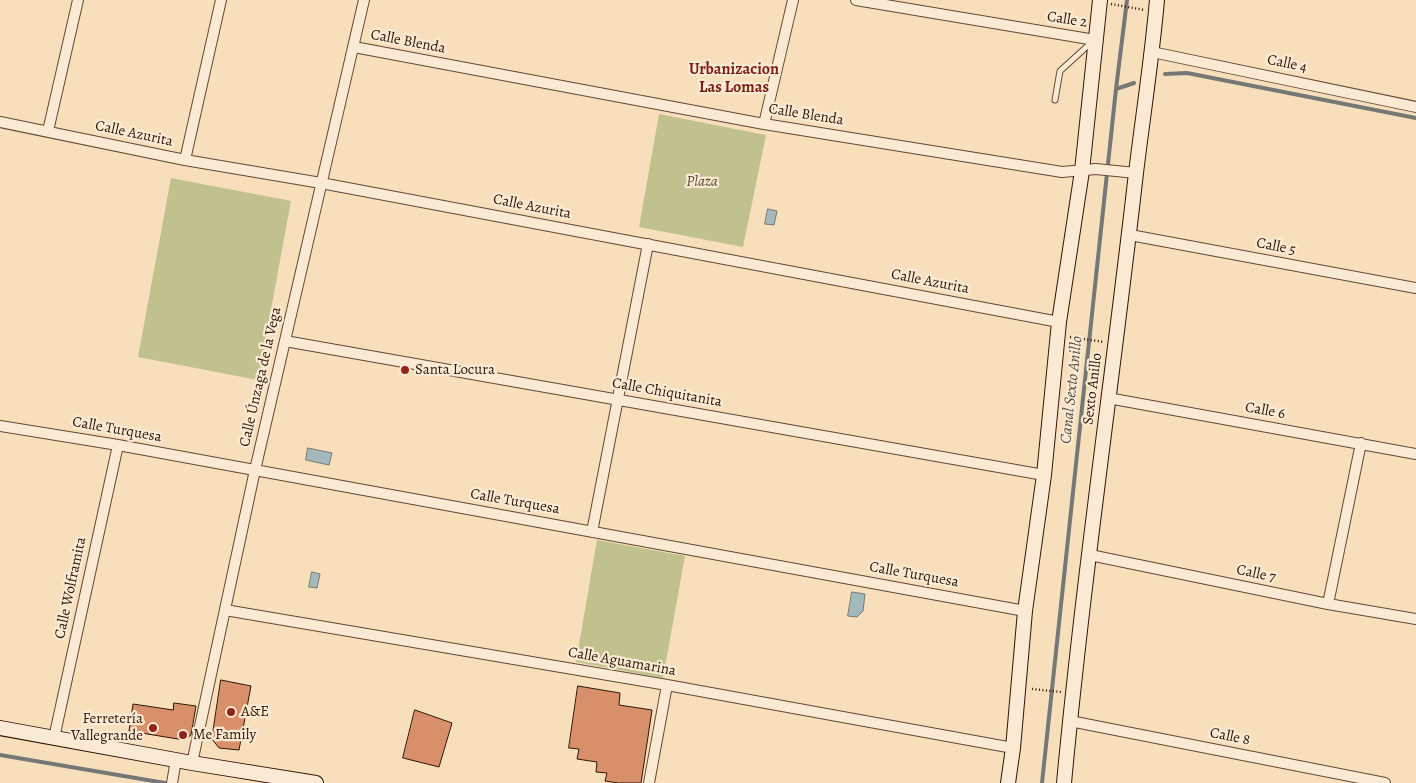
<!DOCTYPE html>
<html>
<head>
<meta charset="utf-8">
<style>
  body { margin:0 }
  canvas { display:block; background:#f8dfbc }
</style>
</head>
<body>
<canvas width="1416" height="783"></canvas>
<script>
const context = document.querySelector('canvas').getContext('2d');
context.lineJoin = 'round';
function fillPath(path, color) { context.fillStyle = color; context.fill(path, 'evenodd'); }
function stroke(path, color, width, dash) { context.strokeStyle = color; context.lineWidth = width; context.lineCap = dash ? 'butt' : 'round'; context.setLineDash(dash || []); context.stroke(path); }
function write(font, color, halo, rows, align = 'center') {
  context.font = font + ' Alegreya,serif'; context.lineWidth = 4.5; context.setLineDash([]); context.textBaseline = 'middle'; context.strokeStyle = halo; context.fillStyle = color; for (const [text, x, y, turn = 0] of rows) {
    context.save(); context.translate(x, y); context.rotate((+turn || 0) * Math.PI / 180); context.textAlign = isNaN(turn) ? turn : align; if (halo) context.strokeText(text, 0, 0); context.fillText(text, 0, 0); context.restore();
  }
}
const green = new Path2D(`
  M659,114L766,135L743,247L639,227Z
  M171,178L291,201L258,380L138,357Z
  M597,540L685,556L663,678L576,662Z`);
const water = new Path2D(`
  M768,209L777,211L774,225L765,224Z
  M308,448L332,453L329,465L306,460Z
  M312,572L320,574L317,588L309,587Z
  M852,592L865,594L863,611L857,617L848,616Z`);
const stream = new Path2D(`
  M1165,74L1187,73L1416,118
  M1116,89L1134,83
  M0,755L165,783
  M1042,783L1116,89L1127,0`);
const building = new Path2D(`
  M221,680L251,686L239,750L219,748L212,739Z
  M578,686L620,693L619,705L652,710L641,783H619L605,781L607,773L596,772L597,762L577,759L579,749L569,748Z
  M174,703L196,706L191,735L184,740L129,731L133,704L173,710Z
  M415,710L452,723L439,767L403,758Z`);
const path = new Path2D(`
  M1111,4L1145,10
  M1070,337L1104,342
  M1032,689L1061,692`);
const service = new Path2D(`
  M1055,100L1060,71L1093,41`);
const minor = new Path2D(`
  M856,0L1095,40
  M354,47L764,124L1062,172L1096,169L1136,173
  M1152,52L1416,107
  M0,122L185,160L321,183L1059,322
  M764,124L793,0
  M48,131L78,0
  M185,160L221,0
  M1130,235L1416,288
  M285,341L1044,475
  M1108,398L1416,454
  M0,426L118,445L1025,611
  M592,532L648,244
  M1090,555L1328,604L1416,619
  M1328,604L1361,443
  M225,610L667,685L1013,748
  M1070,721L1385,783
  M54,738L118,445
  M192,763L255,470L364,0
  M172,783L176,760
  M649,783L667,685`);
const secondary = new Path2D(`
  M0,728L192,763L316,783
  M1008,783L1013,748L1025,611L1044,475L1059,322L1082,171L1100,0
  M1064,783C1083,579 1113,376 1136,173C1143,115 1152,58 1157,0`);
const markers = [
  [405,370,5,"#8f2418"],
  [231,712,5,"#8f2418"],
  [153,728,5,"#8f2418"],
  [183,735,5,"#8f2418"]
];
const streetNames = [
  ["Calle 2",1067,20,9],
  ["Calle Blenda",408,42,11],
  ["Calle 4",1287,64,12],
  ["Calle Blenda",806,115,9],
  ["Calle Azurita",134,134,12],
  ["Calle Azurita",532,207,11],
  ["Calle 5",1276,247,11],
  ["Calle Azurita",930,282,11],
  ["Calle Únzaga de la Vega",261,377,-77],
  ["Sexto Anillo",1093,389,-83],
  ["Calle Chiquitanita",667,393,10],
  ["Calle 6",1265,411,10],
  ["Calle Turquesa",117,430,10],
  ["Calle Turquesa",515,502,10],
  ["Calle 7",1256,574,12],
  ["Calle Turquesa",914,575,10],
  ["Calle Wolframita",71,588,-78],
  ["Calle Aguamarina",622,662,10],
  ["Calle 8",1230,737,11]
];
const parkNames = [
  ["Plaza",702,182]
];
const poiNames = [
  ["Santa Locura",415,370],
  ["A&E",241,712],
  ["Ferretería",143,719,"right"],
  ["Vallegrande",143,736,"right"],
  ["Me Family",193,735]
];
const neighbourhoodNames = [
  ["Urbanizacion",734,70],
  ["Las Lomas",734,88]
];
const waterNames = [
  ["Canal Sexto Anillo",1072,390,-84]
];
fillPath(green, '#c0c18e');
fillPath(water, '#a3b9bc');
stroke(water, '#757874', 1);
stroke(stream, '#757874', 4);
fillPath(building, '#d7906a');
stroke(building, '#301607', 1);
stroke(service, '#624834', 7);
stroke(minor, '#624834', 12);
stroke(secondary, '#301607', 16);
stroke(path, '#301607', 2.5, [1, 2.5]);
stroke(service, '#faead3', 5);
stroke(minor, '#faead3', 10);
stroke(secondary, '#faead3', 14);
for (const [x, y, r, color] of markers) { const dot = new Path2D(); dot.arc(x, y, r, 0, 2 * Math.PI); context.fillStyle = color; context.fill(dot); stroke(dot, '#faead3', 2); }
write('15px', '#301607', '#faead3', streetNames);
write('italic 15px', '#5b4930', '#faead3', parkNames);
write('15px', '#301607', '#faead3', poiNames, 'left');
write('bold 16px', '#7a1f14', '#faead3', neighbourhoodNames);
write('italic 16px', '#584f46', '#faead3', waterNames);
</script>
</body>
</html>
